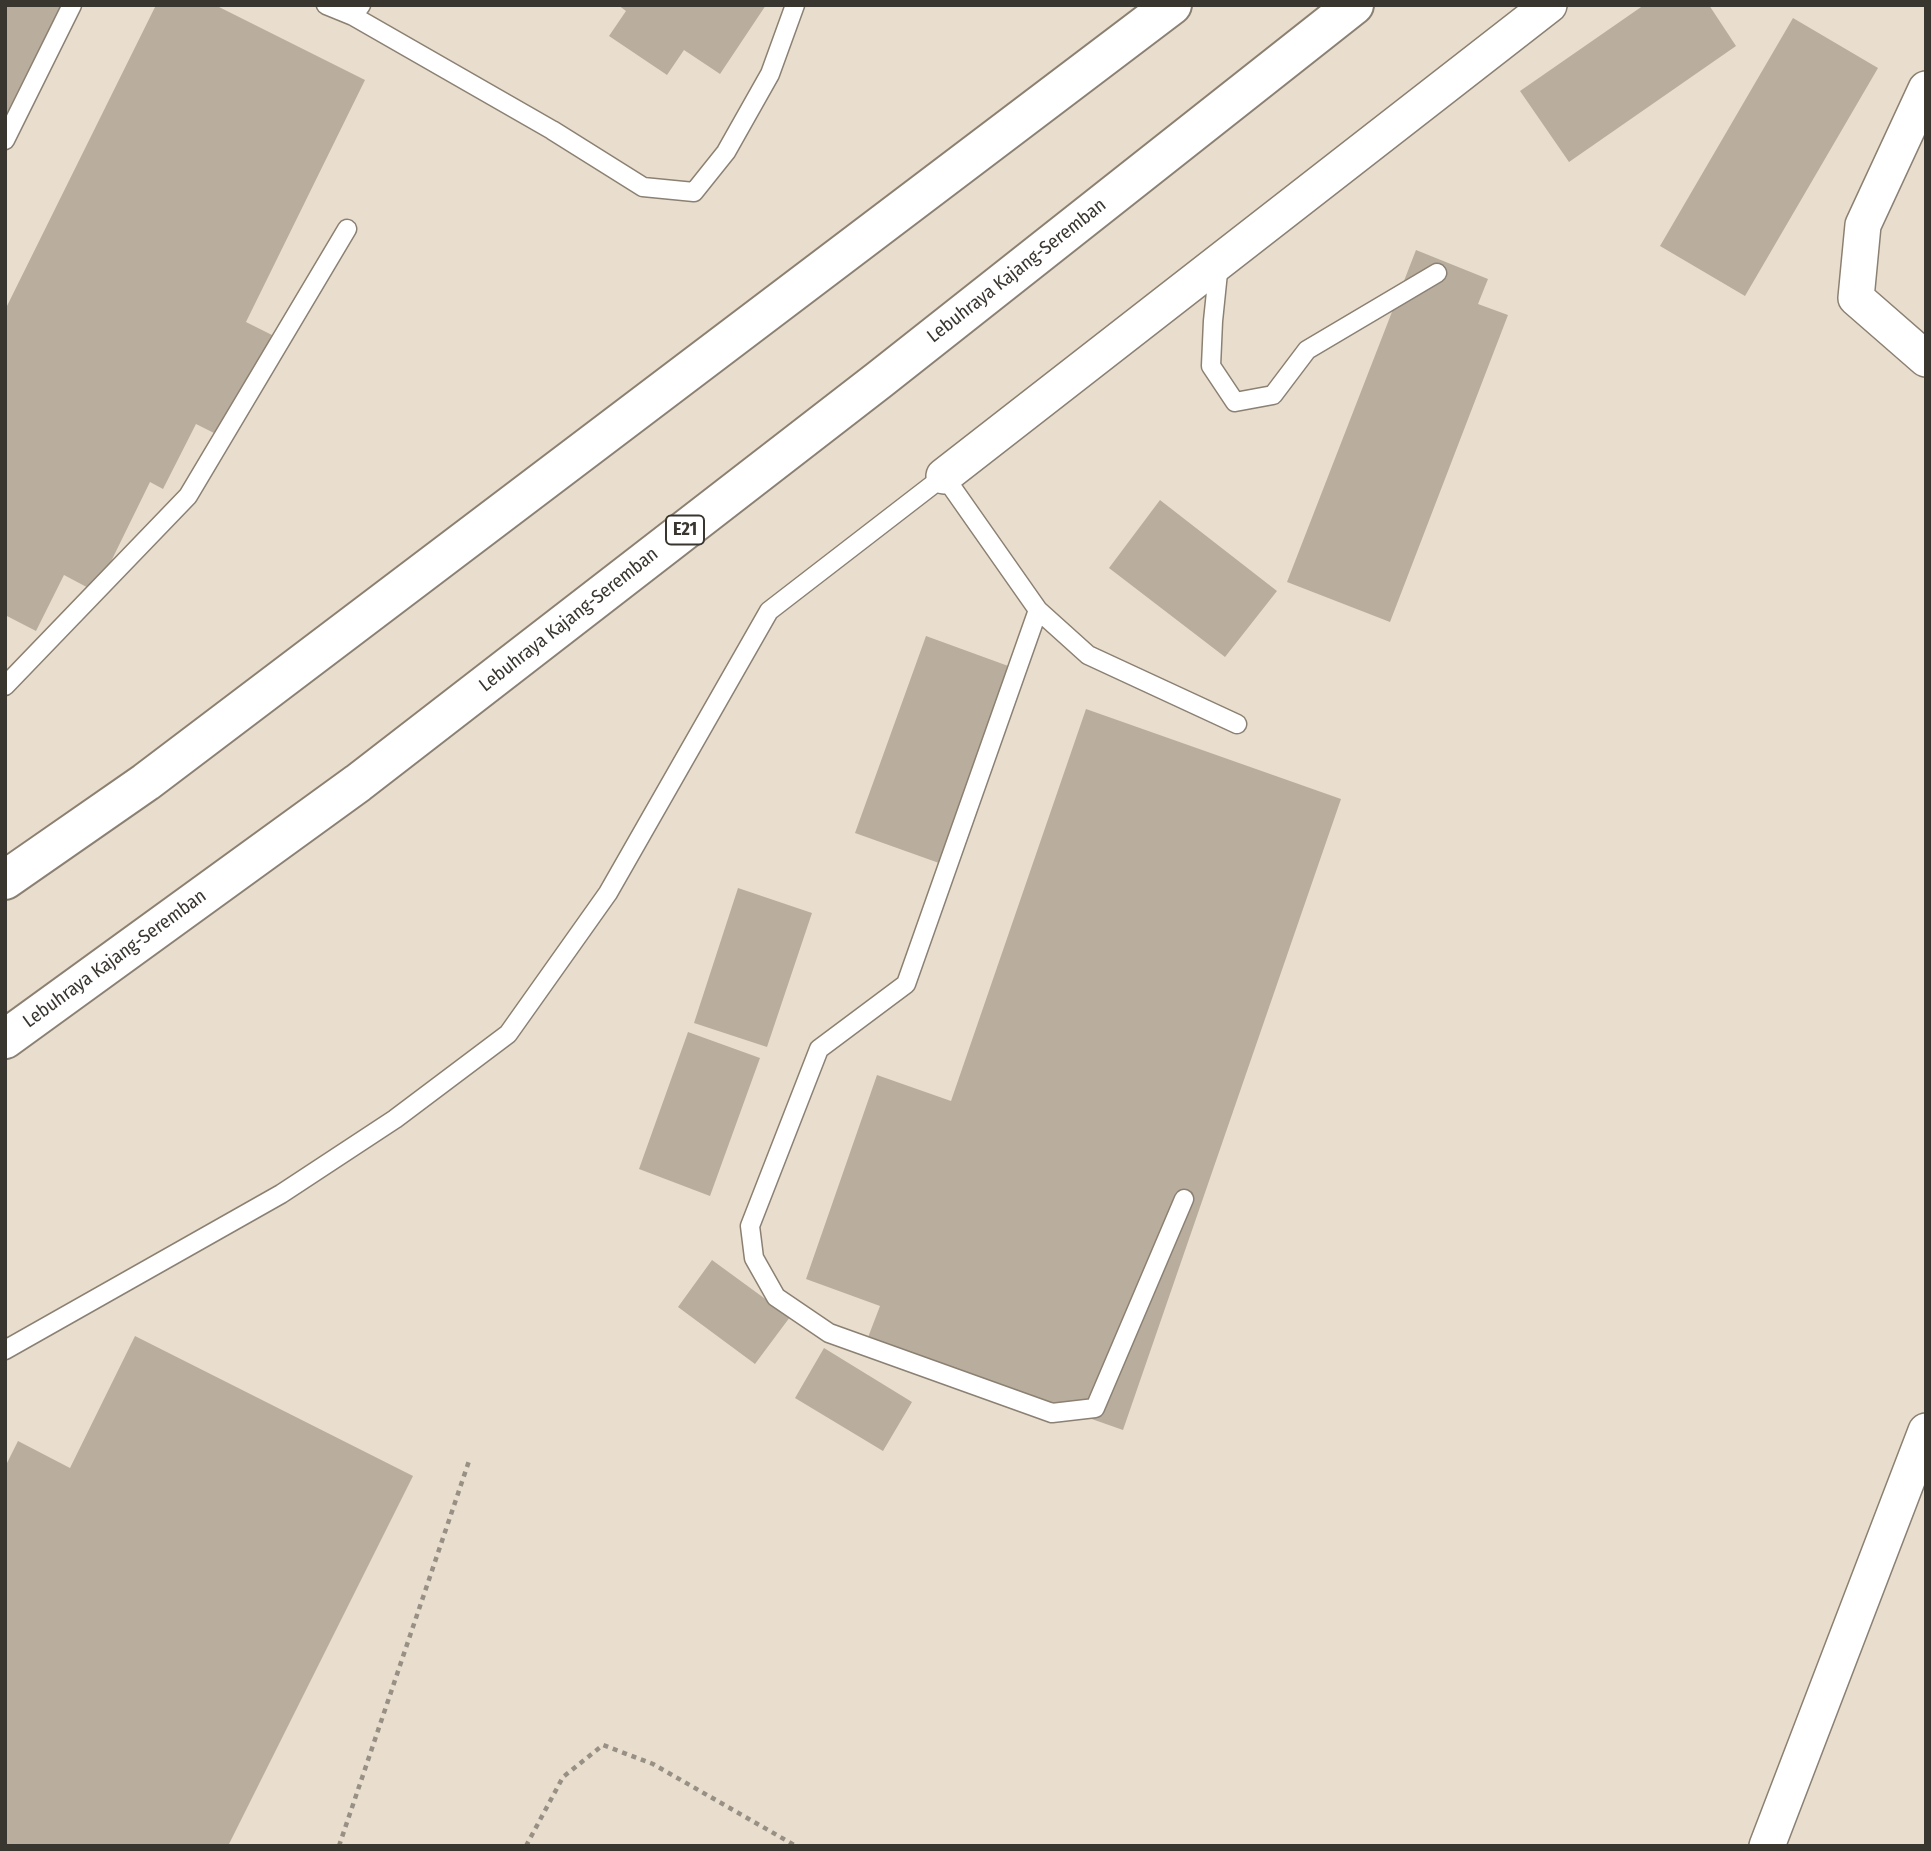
<!DOCTYPE html>
<html>
<head>
<meta charset="utf-8">
<style>
  body { margin:0 }
  #map { position:relative; width:1931px; height:1851px; overflow:hidden; background:#e9dece; font-family:"Fira Sans Condensed",sans-serif }
  canvas { display:block }
  .frame { position:absolute; inset:0; border:7px solid #39352f; pointer-events:none }
</style>
</head>
<body>
<div id="map">
<canvas width="1931" height="1851"></canvas>
<div class="frame"></div>
</div>
<script>
const context = document.querySelector('canvas').getContext('2d');
context.lineJoin = 'round';
function fillPath(path, color) { context.fillStyle = color; context.fill(path, 'evenodd'); }
function stroke(path, color, width, dash) { context.strokeStyle = color; context.lineWidth = width; context.lineCap = dash ? 'butt' : 'round'; context.setLineDash(dash || []); context.stroke(path); }
function write(font, color, halo, rows, align = 'center') {
  context.font = font + ' "Fira Sans Condensed",sans-serif'; context.lineWidth = 7; context.setLineDash([]); context.textBaseline = 'middle'; context.strokeStyle = halo; context.fillStyle = color; for (const [text, x, y, turn = 0] of rows) {
    context.save(); context.translate(x, y); context.rotate((+turn || 0) * Math.PI / 180); context.textAlign = isNaN(turn) ? turn : align; if (halo) context.strokeText(text, 0, 0); context.fillText(text, 0, 0); context.restore();
  }
}
const building = new Path2D(`
  M5,5H63L5,118Z
  M156,5H215L365,80L246,322L276,337L226,439L196,424L163,489L150,482L96,592L64,575L36,631L5,615V310Z
  M618,5H766L720,74L684,50L667,75L609,36L626,11Z
  M1644,5H1709L1736,46L1569,162L1520,91Z
  M1793,18L1878,68L1745,296L1660,246Z
  M1416,250L1488,279L1478,304L1508,315L1390,622L1287,582Z
  M1160,500L1277,591L1225,657L1109,568Z
  M926,636L1011,667L939,863L855,833Z
  M1086,709L1341,799L1123,1430L867,1340L880,1306L806,1279L877,1075L951,1101Z
  M738,888L812,913L767,1047L694,1023Z
  M688,1032L760,1058L710,1196L639,1169Z
  M712,1260L790,1317L755,1364L678,1307Z
  M135,1336L413,1476L228,1846H5V1467L18,1441L70,1468Z
  M824,1348L912,1402L883,1451L795,1398Z`);
const path = new Path2D(`
  M339,1846L469,1461
  M526,1846L563,1777L603,1745L653,1764L796,1846`);
const lane = new Path2D(`
  M326,5L353,16L361,5
  M353,16L552,130L643,187L694,192L726,152L770,74L795,5
  M5,140L72,5
  M1219,263L1213,321L1211,366L1235,402L1273,395L1307,350L1437,273
  M1038,610L1088,655L1237,724
  M5,686L188,496L347,229
  M5,1350L281,1194L395,1119L508,1034L608,893L769,611L944,476L1038,610L906,984L819,1049L750,1226L754,1258L776,1297L829,1333L1052,1413L1095,1408L1184,1199`);
const street = new Path2D(`
  M1926,89L1863,225L1856,298L1926,359
  M944,476L1549,5
  M1767,1846L1926,1431`);
const highway = new Path2D(`
  M5,880L146,782L1172,5
  M5,1039L358,783L879,380L1354,5`);
const shields = [
  [685,530,38]
];
const shieldNames = [
  ["E21",685,530]
];
const streetNames = [
  ["Lebuhraya Kajang-Seremban",1017,271,-38],
  ["Lebuhraya Kajang-Seremban",569,620,-38],
  ["Lebuhraya Kajang-Seremban",115,959,-36]
];
fillPath(building, '#b9ae9e');
stroke(lane, '#8b8072', 21);
stroke(street, '#8b8072', 38);
stroke(highway, '#8b8072', 42);
stroke(path, '#989085', 4.5, [5, 5]);
stroke(lane, '#fff', 18);
stroke(street, '#fff', 35);
stroke(highway, '#fff', 38);
for (const [x, y, w] of shields) { const box = new Path2D(); box.roundRect(x - w / 2, y - 14.5, w, 29, 5); context.fillStyle = '#fff'; context.fill(box); stroke(box, '#39352f', 2); }
write('bold 18px', '#39352f', null, shieldNames);
write('19px', '#39352f', '#fff', streetNames);
</script>
</body>
</html>
